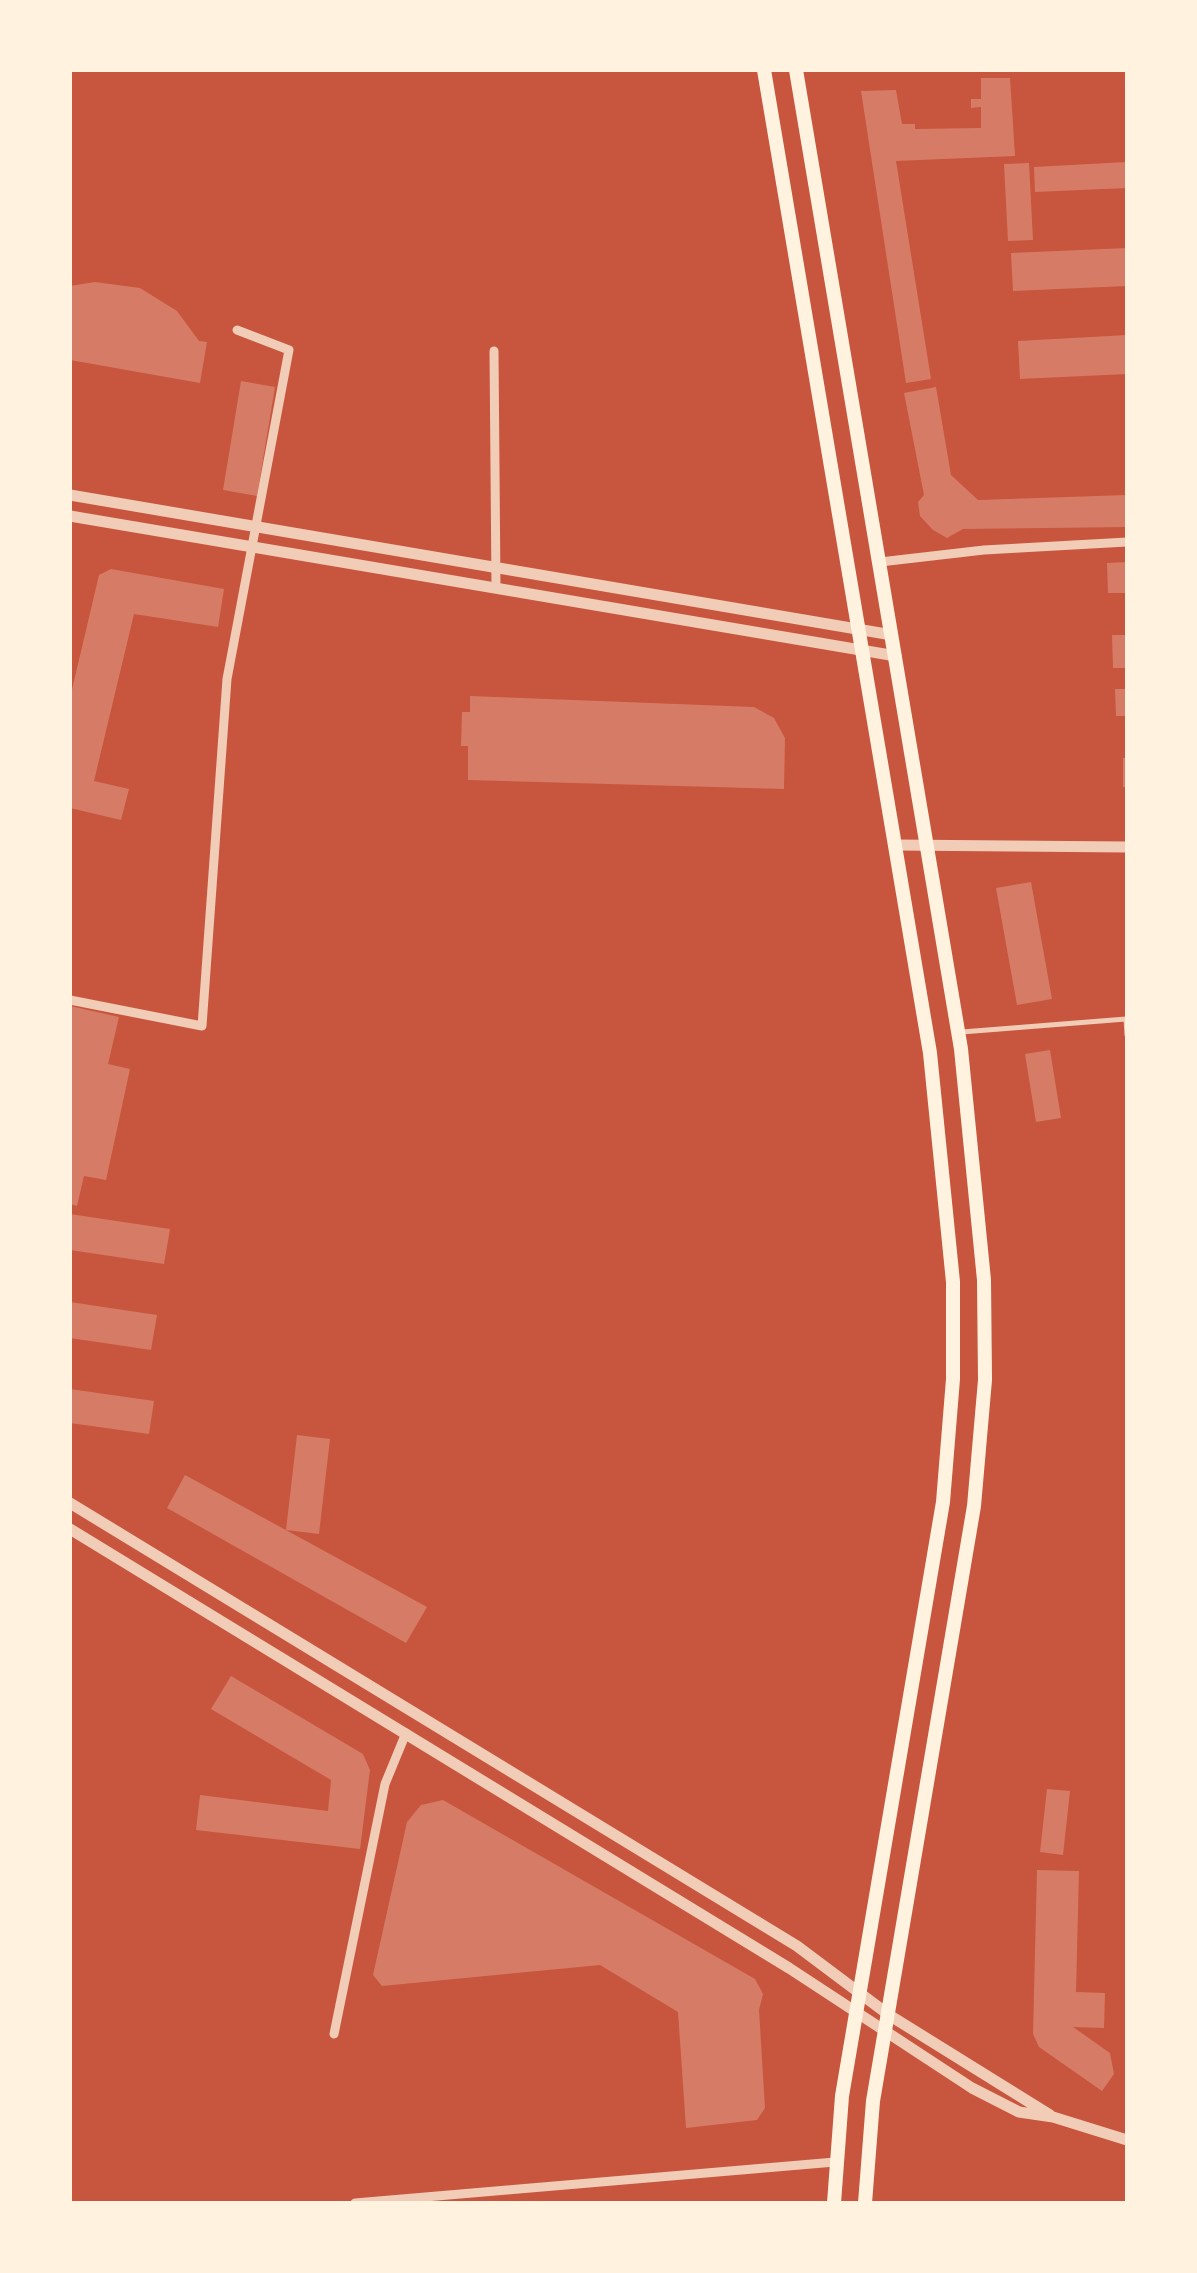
<!DOCTYPE html>
<html>
<head>
<meta charset="utf-8">
<style>
  body { margin:0 }
  #map { position:relative; width:1197px; height:2273px; overflow:hidden; background:#c8553d; font-family:Poppins,sans-serif }
  canvas { display:block }
  .frame { position:absolute; inset:0; border:72px solid #fff3e0; pointer-events:none }
</style>
</head>
<body>
<div id="map">
<canvas width="1197" height="2273"></canvas>
<div class="frame"></div>
</div>
<script>
const context = document.querySelector('canvas').getContext('2d');
context.lineJoin = 'round';
function fillPath(path, color) { context.fillStyle = color; context.fill(path, 'evenodd'); }
function stroke(path, color, width, dash) { context.strokeStyle = color; context.lineWidth = width; context.lineCap = dash ? 'butt' : 'round'; context.setLineDash(dash || []); context.stroke(path); }
const building = new Path2D(`
  M981,78H1010L1015,156L896,161L931,379L906,383L861,91L896,90L902,124H915V129L981,128V107L971,108V99H981Z
  M1127,162V188L1035,192L1034,167Z
  M1029,163L1033,240L1008,241L1004,164Z
  M1127,248V286L1013,291L1011,253Z
  M95,282L140,288L177,311L199,341L207,342L200,383L70,360V286Z
  M1127,335V374L1020,379L1018,341Z
  M241,381L275,387L257,496L223,490Z
  M936,387L951,475L978,500L1127,495V527L963,529L947,538L933,530L920,516L918,502L924,495L904,393Z
  M1127,562V593H1108L1107,563Z
  M111,569L224,589L218,627L134,614L94,781L129,789L121,820L70,808V698L99,575Z
  M1112,635H1127V668H1113Z
  M1115,689H1127V716H1116Z
  M470,696L754,707L774,718L785,738L784,789L468,780V746H461L462,712H470Z
  M1123,758H1127V787H1123Z
  M1031,882L1052,999L1017,1005L996,888Z
  M70,1006L119,1017L108,1064L130,1069L106,1180L84,1176L77,1206L70,1204Z
  M1050,1050L1061,1118L1036,1122L1025,1054Z
  M70,1214L170,1229L164,1264L70,1250Z
  M70,1302L157,1315L151,1350L70,1338Z
  M70,1389L154,1401L149,1434L70,1423Z
  M297,1435L330,1439L319,1534L286,1530Z
  M185,1475L427,1607L406,1643L167,1508Z
  M231,1676L363,1754L370,1770L360,1849L196,1830L200,1795L328,1811L331,1780L211,1709Z
  M1047,1789L1070,1791L1063,1855L1040,1852Z
  M443,1800L755,1979L763,1994L759,2010L765,2108L757,2120L686,2128L678,2012L600,1965L382,1986L373,1975L407,1822L421,1805Z
  M1037,1870L1079,1871L1076,1992L1105,1993L1104,2028L1073,2027L1110,2053L1114,2074L1102,2091L1039,2047L1033,2034Z`);
const service = new Path2D(`
  M962,1032L1126,1019L1127,1035`);
const minor = new Path2D(`
  M494,351L496,588
  M880,562L984,550L1127,542
  M70,1000L202,1026L227,679L289,350L237,330
  M334,2034L385,1784L406,1733
  M355,2203L835,2162`);
const tertiary = new Path2D(`
  M70,495L892,635
  M70,516L896,656
  M895,845L1127,847
  M70,1503L797,1946L889,2015L1050,2115
  M70,1529L789,1968L972,2088L1019,2112L1053,2117L1127,2140`);
const primary = new Path2D(`
  M764,70L930,1053L953,1282V1379L943,1502L842,2096L834,2203
  M796,70L961,1049L984,1280L985,1380L974,1506L873,2101L865,2203`);
fillPath(building, '#d67c66');
stroke(service, '#f1ccb7', 5);
stroke(minor, '#f1ccb7', 9);
stroke(tertiary, '#f1ccb7', 11);
stroke(primary, '#fff3e0', 14);
</script>
</body>
</html>
